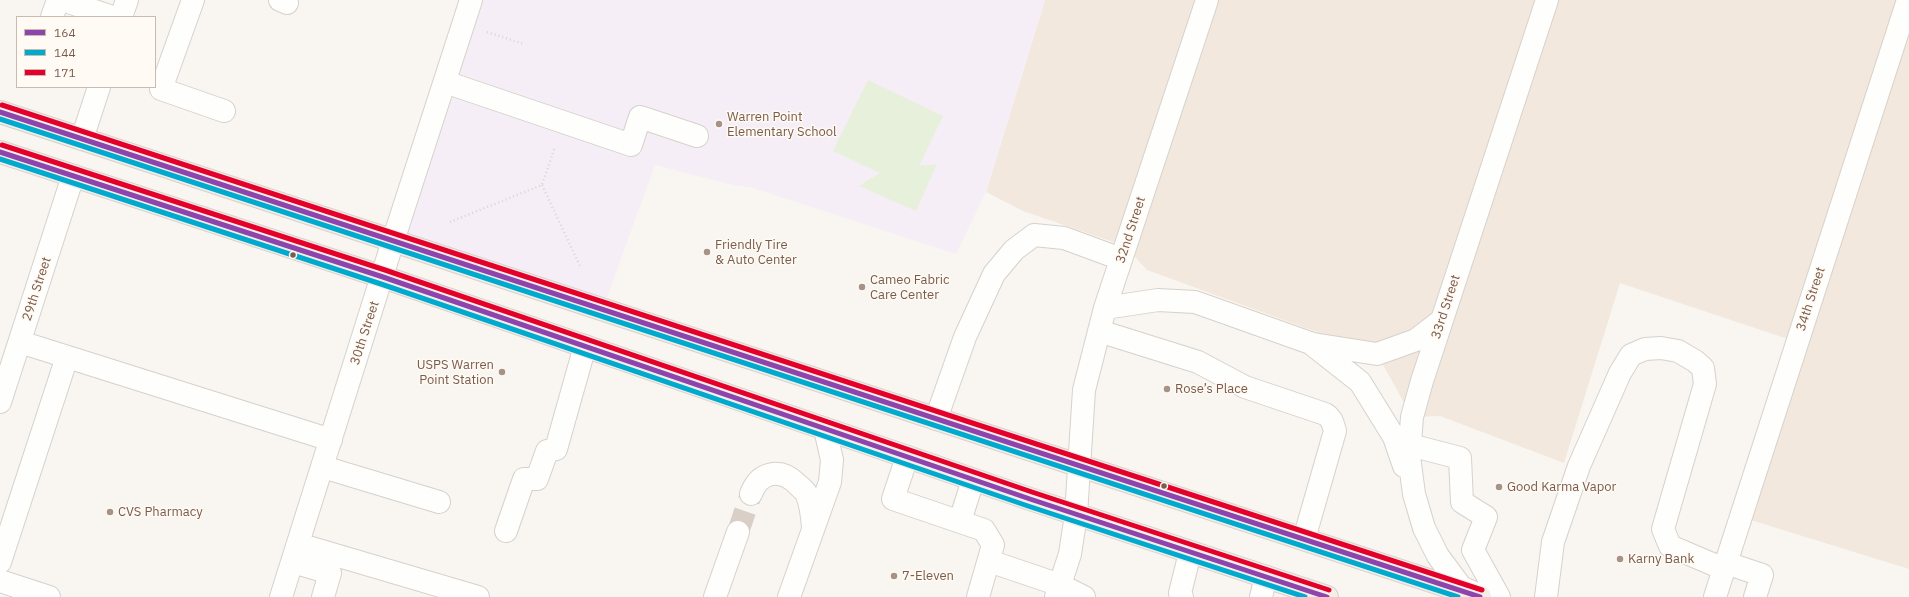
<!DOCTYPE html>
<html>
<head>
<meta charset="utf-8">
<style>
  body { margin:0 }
  #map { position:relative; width:1909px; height:597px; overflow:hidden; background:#f9f5f0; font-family:"IBM Plex Sans",sans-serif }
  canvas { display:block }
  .legend { position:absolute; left:16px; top:16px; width:140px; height:72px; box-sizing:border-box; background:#fffaf3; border:1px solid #cabbb1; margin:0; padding:5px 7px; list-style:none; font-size:12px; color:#7a5c4d }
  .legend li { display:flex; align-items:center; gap:8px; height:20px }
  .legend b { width:20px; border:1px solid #cabbb1 }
</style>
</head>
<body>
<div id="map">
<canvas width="1909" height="597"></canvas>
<ul class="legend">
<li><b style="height:5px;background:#8e44ad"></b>164</li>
<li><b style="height:5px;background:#00a9ce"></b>144</li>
<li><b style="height:5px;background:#e4002b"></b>171</li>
</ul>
</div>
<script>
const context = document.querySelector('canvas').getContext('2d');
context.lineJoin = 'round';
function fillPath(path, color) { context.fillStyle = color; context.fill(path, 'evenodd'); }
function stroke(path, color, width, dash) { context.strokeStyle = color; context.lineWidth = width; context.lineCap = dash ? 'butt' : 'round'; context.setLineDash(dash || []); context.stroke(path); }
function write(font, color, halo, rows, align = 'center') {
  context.font = font + ' "IBM Plex Sans",sans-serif'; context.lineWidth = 3; context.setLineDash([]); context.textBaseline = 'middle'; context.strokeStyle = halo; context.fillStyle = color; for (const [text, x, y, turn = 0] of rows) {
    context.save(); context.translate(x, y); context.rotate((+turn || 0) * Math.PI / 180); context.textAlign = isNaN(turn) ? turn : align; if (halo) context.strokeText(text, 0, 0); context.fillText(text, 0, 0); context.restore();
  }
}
const residential = new Path2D(`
  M1045,0H1909V569L1741,517L1797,342L1620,283L1564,463L1440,416L1412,417L1377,354L1147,270L1125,246L1023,211L986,192Z`);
const education = new Path2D(`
  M471,0H1045L986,192L956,254L753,188L733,185L655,165L603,308L393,241Z`);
const green = new Path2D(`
  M868,80L943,116L919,166L937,164L916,211L859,186L880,173L833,151Z`);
const minorTunnel = new Path2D(`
  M738,532L751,494`);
const path = new Path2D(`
  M487,32L524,44
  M542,185L580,266
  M450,222L542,185L555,147`);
const minor = new Path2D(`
  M63,0L112,17
  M193,0L161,89L224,111
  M280,0L287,3
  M52,17L58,0
  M121,17L127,0
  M445,82L631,145L640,117L697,136
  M82,139L99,87
  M1105,308L1158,300L1195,302L1313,344L1377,354L1416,340L1442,320
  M1099,331L1198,362L1245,387L1325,414C1332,418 1333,424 1335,431L1304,539
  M20,342L331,440
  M1313,345L1360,382L1394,437L1404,466
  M0,402L73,176
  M936,419L965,337L994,274L1014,250L1034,235L1064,238L1121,259
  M1410,445L1460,458L1462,502L1486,517L1473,550L1499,597
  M907,457L893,499L984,530L993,545L978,597
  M323,467L439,502
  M751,494C759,472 780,467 797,484C800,487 804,490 806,493C811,503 812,515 813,527
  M960,521L973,480
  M506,531L524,479H537L547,451L556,449L585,346
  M298,544L478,597
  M989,561L1060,585L1084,597
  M0,562L67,357
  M293,562L330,573L323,597
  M1726,563L1762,575L1755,597
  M0,581L49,597
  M1477,594L1461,587L1438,556L1424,528L1414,494L1409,456L1412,417L1422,381L1547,0
  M281,597L393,241L471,0
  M715,597L738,532
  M789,597L830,482L832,460L825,429
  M1056,597L1070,554L1076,515L1084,390L1105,308L1207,0
  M1182,597L1180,593L1190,553
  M1261,597L1266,577
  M1546,597L1553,542L1579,466L1620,373L1631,355L1645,349L1661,348L1678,351L1695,361L1703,368L1705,384L1663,529L1670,546L1724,569
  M1715,597L1908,0`);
const major = new Path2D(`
  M0,112L1480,597
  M0,152L383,277L1030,499L1327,597`);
const bus1 = new Path2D(`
  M0,112L1480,597
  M0,152L383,277L1030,499L1327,597`);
const bus2 = new Path2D(`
  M0,119L1458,597
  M0,159L381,284L1028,506L1305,597`);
const bus3 = new Path2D(`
  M2,105L1482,590
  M2,145L385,270L1032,492L1329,590`);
const markers = [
  [719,124,4,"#a69286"],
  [707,252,4,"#a69286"],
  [293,255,3.5,"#7a5c4d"],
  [862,287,4,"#a69286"],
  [502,372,4,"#a69286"],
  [1167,389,4,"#a69286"],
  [1164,486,3.5,"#7a5c4d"],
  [1499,487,4,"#a69286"],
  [110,512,4,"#a69286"],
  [1620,559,4,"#a69286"],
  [894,576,4,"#a69286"]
];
const poiNames = [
  ["Warren Point",727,117],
  ["Elementary School",727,132],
  ["Friendly Tire",715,245],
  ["& Auto Center",715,260],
  ["Cameo Fabric",870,280],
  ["Care Center",870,295],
  ["USPS Warren",494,365,"right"],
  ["Point Station",494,380,"right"],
  ["Rose’s Place",1175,389],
  ["Good Karma Vapor",1507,487],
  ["CVS Pharmacy",118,512],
  ["Karny Bank",1628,559],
  ["7-Eleven",902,576]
];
const streetNames = [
  ["32nd Street",1131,230,-72],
  ["29th Street",37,289,-72],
  ["34th Street",1811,299,-72],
  ["33rd Street",1446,307,-72],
  ["30th Street",365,333,-72]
];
fillPath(residential, '#f2e8de');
fillPath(education, '#f6eef6');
fillPath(green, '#e7f0db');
stroke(minorTunnel, '#d9cfc7', 22, [22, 11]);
stroke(minor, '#d7d1cb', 24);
stroke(major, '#dad1cc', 24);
stroke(path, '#dcd5d0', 2.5, [1, 3]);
stroke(minor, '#fefefd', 22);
stroke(major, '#f3eee8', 22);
stroke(bus1, '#8e44ad', 5);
stroke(bus2, '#00a9ce', 5);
stroke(bus3, '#e4002b', 5);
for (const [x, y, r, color] of markers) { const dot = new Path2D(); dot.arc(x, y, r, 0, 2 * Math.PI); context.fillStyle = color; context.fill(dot); stroke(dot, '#fffaf3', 1.5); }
write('13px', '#7a5c4d', '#fffaf3', poiNames, 'left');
write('13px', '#7a5c4d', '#fffaf3', streetNames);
</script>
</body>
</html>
